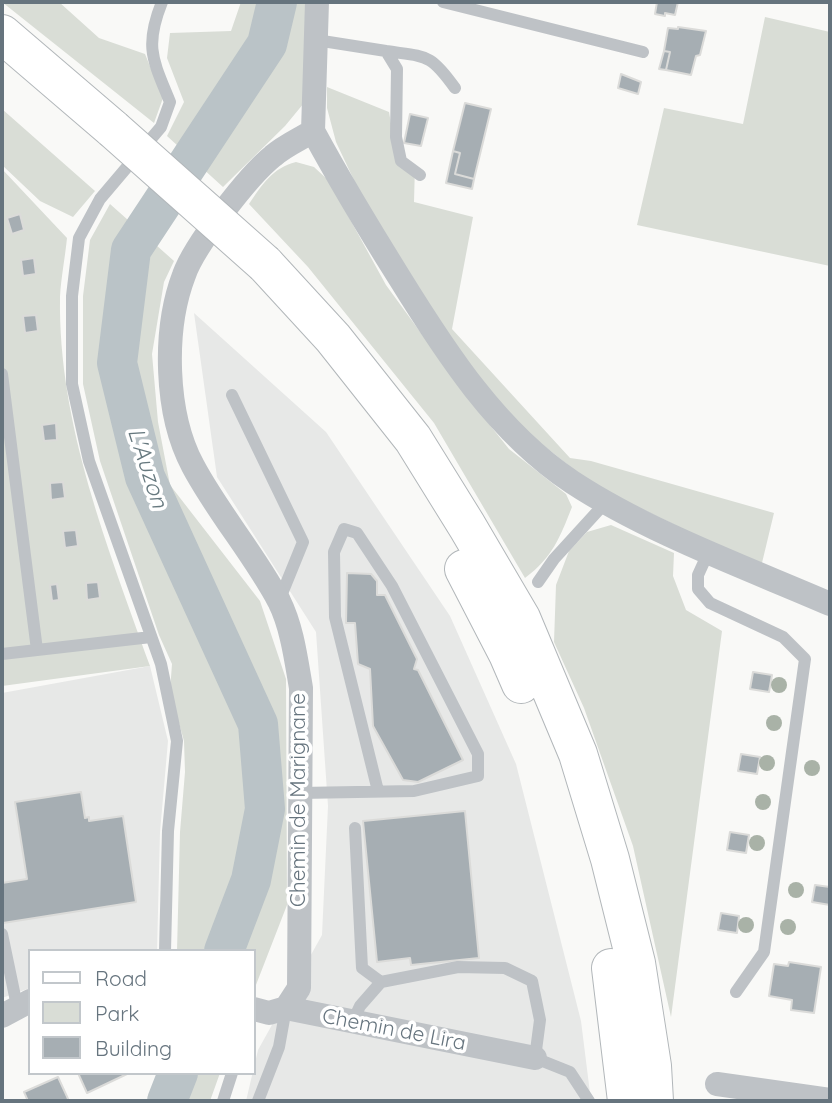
<!DOCTYPE html>
<html>
<head>
<meta charset="utf-8">
<style>
  body { margin:0 }
  #map { position:relative; width:832px; height:1103px; overflow:hidden; background:#f9f9f7; font-family:Quicksand,sans-serif }
  canvas { display:block }
  .frame { position:absolute; inset:0; border:4px solid #66747e; pointer-events:none }
  .legend { position:absolute; left:28px; top:949px; width:228px; height:126px; box-sizing:border-box; background:#fff; border:2px solid #c2c7cb; margin:0; padding:9px 12px; list-style:none; font-size:21px; color:#66747e }
  .legend li { display:flex; align-items:center; gap:14px; height:35px }
  .legend b { width:35px; border:2px solid #c2c7cb }
</style>
</head>
<body>
<div id="map">
<canvas width="832" height="1103"></canvas>
<div class="frame"></div>
<ul class="legend">
<li><b style="height:9px;background:#fff"></b>Road</li>
<li><b style="height:19px;background:#d9ddd6"></b>Park</li>
<li><b style="height:19px;background:#a6aeb3"></b>Building</li>
</ul>
</div>
<script>
const context = document.querySelector('canvas').getContext('2d');
context.lineJoin = 'round';
function fillPath(path, color) { context.fillStyle = color; context.fill(path, 'evenodd'); }
function stroke(path, color, width, dash) { context.strokeStyle = color; context.lineWidth = width; context.lineCap = dash ? 'butt' : 'round'; context.setLineDash(dash || []); context.stroke(path); }
function write(font, color, halo, rows, align = 'center') {
  context.font = font + ' Quicksand,sans-serif'; context.lineWidth = 7; context.setLineDash([]); context.textBaseline = 'middle'; context.strokeStyle = halo; context.fillStyle = color; for (const [text, x, y, turn = 0] of rows) {
    context.save(); context.translate(x, y); context.rotate((+turn || 0) * Math.PI / 180); context.textAlign = isNaN(turn) ? turn : align; if (halo) context.strokeText(text, 0, 0); context.fillText(text, 0, 0); context.restore();
  }
}
const built = new Path2D(`
  M194,313L326,432L450,616L516,764L581,1021L591,1101H246L258,1050L322,935L328,806L316,632L217,477Z
  M150,666L168,741L160,832L157,951H30V988L2,998V693Z`);
const green = new Path2D(`
  M2,2H59L99,38L145,54L163,98L154,123Z
  M241,2H310L304,103L285,126L223,187L167,136L184,102L167,58L170,33L231,31Z
  M765,17L830,32V266L637,225L664,108L743,124Z
  M327,87L389,112L396,152L415,165L414,202L473,217L452,329L570,458L591,461L774,513L761,567L593,485L513,421L431,314L359,191L336,142L327,108Z
  M2,109L95,191L73,217L40,201L2,165Z
  M296,162L314,167L329,181L386,285L469,399L509,449L566,494L572,507C560,537 553,557 525,578L434,423L308,267L249,204C262,185 272,168 296,162Z
  M2,169L67,238C65,258 61,278 60,297C58,425 108,547 150,666L2,686Z
  M110,204L174,261L164,282L152,354L158,422L170,485L260,601L286,679L287,905L254,990V951H177L180,832L185,772L184,741L170,691L172,664L159,635L100,461L83,384V296L90,240Z
  M611,525L674,553L673,576L686,610L722,631L671,1017L633,846L584,708L554,642L556,585L569,551L587,532Z
  M184,1073H220L210,1101H173Z`);
const river = new Path2D(`
  M224,951L251,880L265,809L258,724L145,477L117,363L131,250L267,44L277,2
  M167,1101L178,1073`);
const building = new Path2D(`
  M657,2H678L675,15L665,13V16L655,14Z
  M678,27L706,31L700,55L696,56L691,75L666,70L670,52L664,51L668,28L678,29Z
  M664,51L670,52L666,70L659,69Z
  M621,74L641,82L638,94L618,88Z
  M465,103L491,109L474,179L455,174L460,153L453,151Z
  M410,114L428,118L421,146L404,143Z
  M453,151L460,153L455,174L474,179L472,189L446,183Z
  M20,214L24,230L12,234L7,218Z
  M34,258L36,274L23,276L21,260Z
  M36,315L38,331L25,333L23,316Z
  M56,423L57,440L44,441L42,425Z
  M63,482L65,498L51,500L50,483Z
  M76,530L78,546L65,548L63,531Z
  M347,573L371,574L377,581V595H385L417,659L414,669L418,670L463,760L418,782L403,780L373,726L370,669L358,664L355,623H346Z
  M98,582L100,598L87,600L86,583Z
  M57,584L59,600L52,601L50,585Z
  M753,672L772,675L769,692L750,689Z
  M741,754L760,757L757,774L738,771Z
  M81,792L85,818L89,817V821L123,816L136,902L3,923L2,883L27,879L15,802Z
  M465,811L479,958L411,965L410,958L377,962L363,821Z
  M730,832L749,835L746,853L727,850Z
  M815,885L830,887V905L812,902Z
  M721,913L739,916L737,933L718,930Z
  M789,962L821,967L814,1013L791,1010L792,1000L769,996L774,964L788,966Z
  M78,1073H127V1074L87,1093Z
  M58,1077L69,1101H28L24,1092Z`);
const service = new Path2D(`
  M162,2C144,47 153,60 170,102L161,127L100,199L79,238L72,296V384L89,461L161,664L177,741L168,831L165,951
  M443,2L643,52
  M316,40L386,51L397,69L396,137L401,161L420,175
  M386,51C427,57 430,53 455,88
  M2,374L37,650
  M232,395L303,542L279,601
  M709,551L698,575V589L710,603L783,637L805,659L764,952L736,992
  M538,582L554,559L606,502
  M2,654L151,637
  M300,793L414,791L478,776V754L392,586L357,533L344,529L334,552L335,617L378,791
  M355,828L362,968L381,982
  M2,934L17,1006
  M353,1021L360,1006L381,982L458,967L505,968L532,981L540,1020L535,1058L570,1072L589,1101
  M223,1101L232,1073
  M258,1101L279,1047L286,1008`);
const minor = new Path2D(`
  M313,131C340,181 369,229 399,277C446,353 497,432 572,482C648,532 747,568 830,604
  M286,1008L299,988L301,688C296,659 292,627 279,601C254,554 218,513 193,466C165,414 163,330 184,275C194,246 248,176 273,156C284,146 300,139 313,131L317,2
  M254,1009L269,1013L286,1008L535,1058
  M2,1016L30,1001
  M717,1084L830,1100`);
const primary = new Path2D(`
  M2,34L113,129
  M265,264L333,338L413,439L467,526L521,618L578,754L610,859L636,963L652,1066L654,1101
  M464,569L508,654L521,684
  M611,968L627,1101`);
const primaryBridge = new Path2D(`
  M113,129L265,264`);
const trees = [
  [779,685],
  [774,723],
  [767,763],
  [812,768],
  [763,802],
  [757,843],
  [796,890],
  [746,925],
  [788,927]
];
const streetNames = [
  ["Chemin de Marignane",299,800,-90],
  ["Chemin de Lira",394,1030,11]
];
const waterNames = [
  ["L'Auzon",147,468,72]
];
fillPath(built, '#e7e8e7');
fillPath(green, '#d9ddd6');
stroke(river, '#bac3c7', 40);
fillPath(building, '#a6aeb3');
stroke(building, '#dbdbd9', 2);
stroke(primary, '#b2b7ba', 40);
stroke(service, '#bec2c6', 12);
stroke(minor, '#bec2c6', 24);
stroke(primary, '#fff', 38);
stroke(primaryBridge, '#b2b7ba', 40, []);
stroke(primaryBridge, '#fff', 38);
context.fillStyle = '#a9b2a7';
for (const [x, y] of trees) { context.beginPath(); context.arc(x, y, 8, 0, 2 * Math.PI); context.fill(); }
write('21px', '#66747e', '#fff', streetNames);
write('italic 23px', '#67797f', '#fff', waterNames);
</script>
</body>
</html>
